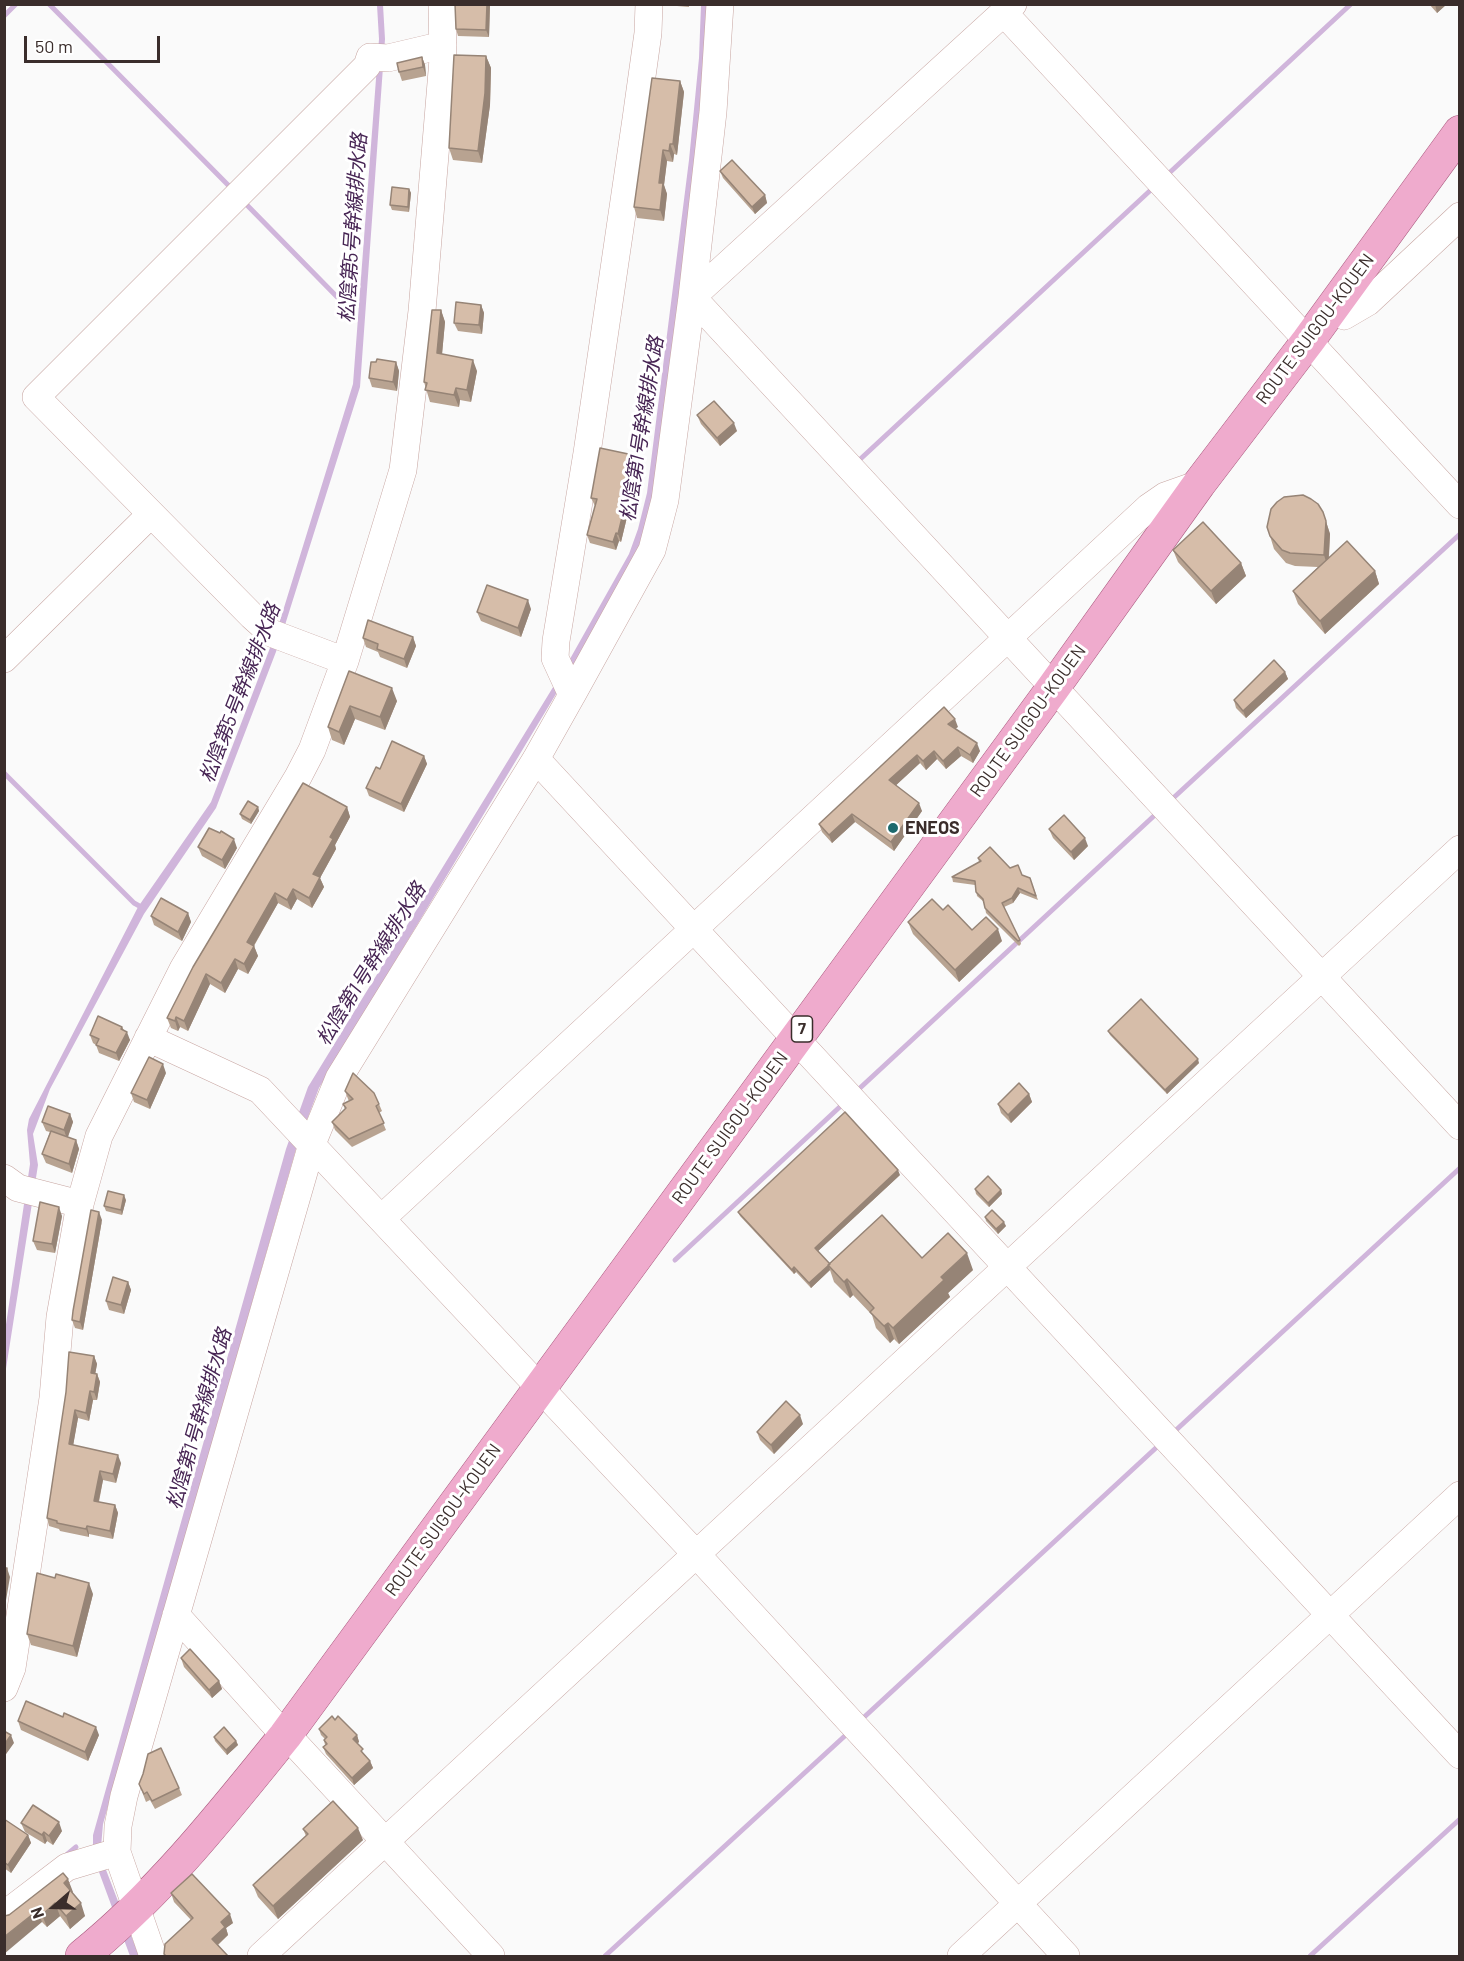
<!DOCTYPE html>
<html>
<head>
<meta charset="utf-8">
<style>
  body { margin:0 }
  #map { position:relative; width:1464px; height:1961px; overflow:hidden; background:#fafafa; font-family:Barlow,sans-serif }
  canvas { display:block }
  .frame { position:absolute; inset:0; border:6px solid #3a2d2b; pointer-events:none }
  .north { position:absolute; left:24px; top:1877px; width:60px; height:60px; -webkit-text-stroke:4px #fff; paint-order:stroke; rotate:250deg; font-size:16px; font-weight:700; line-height:24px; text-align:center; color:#3a2d2b }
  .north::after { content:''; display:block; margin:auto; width:21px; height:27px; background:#3a2d2b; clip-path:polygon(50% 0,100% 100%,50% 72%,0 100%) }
  .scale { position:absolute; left:24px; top:36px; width:136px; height:27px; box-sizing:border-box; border:3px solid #3a2d2b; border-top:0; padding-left:8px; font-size:18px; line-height:21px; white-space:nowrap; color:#3a2d2b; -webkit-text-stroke:4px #fff; paint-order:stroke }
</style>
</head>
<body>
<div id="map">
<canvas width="1464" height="1961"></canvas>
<div class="frame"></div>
<div class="north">N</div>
<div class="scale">50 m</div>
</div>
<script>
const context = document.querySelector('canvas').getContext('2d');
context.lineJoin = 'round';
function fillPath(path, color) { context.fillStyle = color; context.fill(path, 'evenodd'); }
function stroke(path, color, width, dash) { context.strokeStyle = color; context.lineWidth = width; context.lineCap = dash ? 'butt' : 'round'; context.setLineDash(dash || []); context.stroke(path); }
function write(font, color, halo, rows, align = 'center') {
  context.font = font + ' Barlow,"Noto Sans JP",sans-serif'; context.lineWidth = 6; context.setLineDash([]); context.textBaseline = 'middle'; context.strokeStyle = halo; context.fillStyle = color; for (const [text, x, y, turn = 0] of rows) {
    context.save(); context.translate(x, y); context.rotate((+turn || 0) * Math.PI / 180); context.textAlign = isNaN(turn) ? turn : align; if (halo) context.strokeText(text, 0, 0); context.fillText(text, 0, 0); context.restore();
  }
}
const water = new Path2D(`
  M377,5H383L385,39L360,387L279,644L216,808L144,914L50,1089L33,1134L38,1165L5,1375V1331L30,1164L27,1130L29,1119L138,907L211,802L278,627L353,384L379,39Z
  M701,5H709L707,63L654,499L636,561L319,1088L296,1149L103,1824L101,1847L103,1862L139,1956H130L96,1864L93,1853V1835L286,1149L308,1087L566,666L629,554L638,529L647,493L689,160L699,58Z`);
const stream = new Path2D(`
  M49,4L232,189
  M4,16L16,4
  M1166,176L1351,4
  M243,201L344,304
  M855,464L1154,187
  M4,773L134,903L143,908
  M1170,801L1460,534
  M860,1088L1156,814
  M675,1260L844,1103
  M1175,1431L1460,1168
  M861,1720L1158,1446
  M64,1857L76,1847
  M605,1956L848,1733
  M1310,1956L1460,1819`);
const minor = new Path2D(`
  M1013,4L692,297L1460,1126
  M1004,13L1460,505
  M1331,309L1344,316L1368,302L1460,216
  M4,659L151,514
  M345,661L271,633L252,616L36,397L367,66L370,57L388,58L443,45
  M572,695L652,550L665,500L692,297L713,112L720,4
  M536,759L1460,1755
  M148,1038L260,1090L697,1555L1066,1956
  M4,1178L18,1188L80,1204
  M382,1218L1149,507L1165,496L1199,484
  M176,1615L285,1736
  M4,1688L12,1668L53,1398L60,1317L80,1204L99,1136L183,969L298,777L312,750L345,661L403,470L422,311L443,59L442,4
  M286,1734L491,1956
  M4,1915L67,1867L117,1852
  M153,1956L117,1852L118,1826L124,1796L312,1144L339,1078L536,759L572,695L555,658L556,641L587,453L636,119L648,33L649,4
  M261,1956L1460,849
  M961,1956L1460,1495`);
const major = new Path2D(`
  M82,1956C160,1893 222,1814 285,1736L1053,688L1199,484L1308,341L1460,132`);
const wall = new Path2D(`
  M490,4L489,37L458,36L456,29Z
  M664,4H689V7L665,5Z
  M1429,4H1447L1437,13Z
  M486,56L491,68L490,105L482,163L453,160L449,148Z
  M422,57L425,65L426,76L402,81L399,72Z
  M680,81L684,92L677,155L674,154L673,162L667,161L664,185L667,194L664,221L637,218L634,207Z
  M720,171L765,195L767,203L755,214L723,178Z
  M409,189L411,193L409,212L392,210L390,205Z
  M481,305L484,313L482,334L458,331L454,323Z
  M441,310L445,322L442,354L477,371L471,402L460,400L459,407L430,402L424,382Z
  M396,362L399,371L397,391L372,387L369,378Z
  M697,415L737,431L720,446L701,424Z
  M636,463L635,468L637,475L630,513H628L621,542L619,541L616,550L590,543L587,535L595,506L591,498Z
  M1323,512L1330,534L1329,558L1375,571L1379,584L1325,634L1298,604L1293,591L1318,567L1295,566L1286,563L1274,549L1270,536Z
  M1173,550L1241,563L1246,576L1216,604L1178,562Z
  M531,609L521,637L481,621L477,612Z
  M413,637L416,646L407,668L380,657L378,652L366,647L363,638Z
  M349,671L397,701L385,730L355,719L344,745L332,740L328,727Z
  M1285,672L1288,679L1246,718L1236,708L1234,700Z
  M958,727L955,729L980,751L973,763L961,756L946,769L937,759L926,770L920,763L896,785L922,811L894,851L855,822L832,843L822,832L819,824Z
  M424,756L427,764L404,812L369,796L366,788L380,769Z
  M258,807L259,811L251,824L242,819L240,814Z
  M347,807L350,817L335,845L336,849L320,878L324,887L312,908L297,899L291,910L278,903L254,946L258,956L248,974L238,969L225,993L210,984L188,1031L180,1027L178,1031L171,1028L167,1018Z
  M1049,829L1088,846L1074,860L1053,838Z
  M198,847L237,848L225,869L202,856Z
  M978,858L1010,868L1022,875L1030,878L1038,900L1020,893L1013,903L1004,907L1020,940L1021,944L1019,946L986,913L984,902L977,896L975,885L953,882L952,877L979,862Z
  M943,910L972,930L1002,941L959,982L913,934L908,922Z
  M188,913L191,922L182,941L154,925L151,916Z
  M122,1027L130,1040L119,1061L99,1053L96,1045L93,1043L90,1035Z
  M1108,1031L1199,1063L1167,1094L1110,1035Z
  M166,1073L150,1109L134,1102L131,1093Z
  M345,1091L379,1104L382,1111L379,1113L386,1130L352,1147L335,1130L332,1122L345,1109L343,1104L349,1101L348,1099Z
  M1029,1094L1032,1102L1011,1123L1001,1113L998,1104Z
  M70,1114L73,1122L68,1137L76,1140L79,1149L72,1173L46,1163L42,1154L50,1132L46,1131L42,1122Z
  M900,1175L818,1251L830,1264L922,1258L973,1270L948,1293L950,1297L899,1344L894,1339L890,1343L876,1328L872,1315L853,1295L850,1298L834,1282L830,1270L811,1288L796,1272L794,1274L740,1216L738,1212Z
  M975,1189L1001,1190L1002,1194L989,1207L976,1194Z
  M126,1200L122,1215L106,1211L104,1206Z
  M62,1216L55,1253L37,1250L33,1241Z
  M985,1217L1006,1226L998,1234L986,1221Z
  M102,1220L83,1330L75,1328L72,1320Z
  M128,1282L131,1290L124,1314L109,1310L106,1301Z
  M94,1356L97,1364L95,1374H97L100,1382L97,1400H93L89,1421L78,1418L73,1445L121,1463L116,1483L103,1480L99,1502L115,1505L118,1513L113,1539L89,1534V1537L60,1531L59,1529L49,1526L47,1518L66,1392Z
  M803,1424L774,1454L760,1440L757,1432Z
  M93,1594L77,1657L31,1645L27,1634Z
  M181,1658L219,1681L222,1689L212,1698L184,1667Z
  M335,1720L357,1735L359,1742L357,1743L365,1756L370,1761L373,1768L354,1785L326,1754L323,1747L325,1745L324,1740L325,1739L321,1735L319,1729Z
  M18,1721L99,1735L88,1761L21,1730Z
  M214,1737L236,1741L238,1745L227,1755L215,1741Z
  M139,1784L179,1788L182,1795L155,1809L150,1800L146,1802Z
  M4,1819L28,1835L31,1843L11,1873L4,1868Z
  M21,1823L62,1831L53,1845L47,1841L45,1844L25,1832Z
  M303,1829L363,1840L278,1919L258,1897L253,1885L306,1836Z
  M73,1892L72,1893L85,1916L70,1929L60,1916L47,1927L42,1922L4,1916Z
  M171,1893L233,1923L226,1928L228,1935L218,1945L228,1956H165L164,1954L191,1920L174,1902Z`);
const shadedWall = new Path2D(`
  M487,4H490L489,37L486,30Z
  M1435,4H1447L1437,13Z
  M486,56L491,68L490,105L482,163L478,151Z
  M422,57L425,65L426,76L423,67Z
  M680,81L684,92L677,155L673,144Z
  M670,144L674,154L673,162L669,151Z
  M663,150L667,161L664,185L667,194L664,221L660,210L659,183Z
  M409,189L411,193L409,212L408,207Z
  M765,195L767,203L755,214L752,207Z
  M481,305L484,313L482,334L479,325Z
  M441,310L445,322L441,365L437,353Z
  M473,360L477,371L471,402L467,390Z
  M396,362L399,371L397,391L393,382Z
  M456,388L460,400L459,407L454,395Z
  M734,423L737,431L720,446L717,438Z
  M633,455L636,463L635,468L637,475L630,513L627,505Z
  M625,505L628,513L621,542L618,534Z
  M1323,512L1330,534L1328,568L1324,555Z
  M616,533L619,541L616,550L613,542Z
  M1241,563L1246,576L1216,604L1211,591Z
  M1375,571L1379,584L1325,634L1320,621Z
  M528,600L531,609L521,637L518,628Z
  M413,637L416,646L407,668L404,659Z
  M1285,672L1288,679L1246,718L1243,711Z
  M392,688L397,701L385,730L380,717Z
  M350,706L355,719L344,745L339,732Z
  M955,719L958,727L951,732L948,724Z
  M977,743L980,751L973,763L970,755Z
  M958,747L961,756L946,769L943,761Z
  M934,751L937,759L926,770L923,761Z
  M917,755L920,763L892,789L889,780Z
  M424,756L427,764L404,812L401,804Z
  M919,803L922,811L894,851L891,842Z
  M258,807L259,811L251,824L250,820Z
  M347,807L350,817L335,845L336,849L320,878L324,887L312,908L309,898L313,874L330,837Z
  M852,814L855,822L832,843L829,835Z
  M1085,838L1088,846L1074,860L1071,852Z
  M234,839L237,848L225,869L222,860Z
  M1018,888L1020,893L1013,903L1012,898Z
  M293,889L297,899L291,910L287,900Z
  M275,893L278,903L250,952L247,942Z
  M188,913L191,922L182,941L178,932Z
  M998,929L1002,941L959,982L955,970Z
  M254,946L258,956L248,974L244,964Z
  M235,959L238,969L225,993L221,983Z
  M206,974L210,984L188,1031L184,1021Z
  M176,1017L180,1027L178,1031L175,1021Z
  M122,1027L125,1035L127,1032L130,1040L119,1061L116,1053Z
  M1198,1059L1199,1063L1167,1094L1165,1090Z
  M163,1064L166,1073L150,1109L147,1100Z
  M1029,1094L1032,1102L1011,1123L1008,1115Z
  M70,1114L73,1122L67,1139L64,1130Z
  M76,1140L79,1149L72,1173L69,1164Z
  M898,1170L900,1175L816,1253L815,1248Z
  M1001,1190L1002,1194L989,1207L988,1203Z
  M124,1195L126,1200L122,1215L121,1210Z
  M59,1207L62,1216L55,1253L52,1244Z
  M99,1212L102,1220L83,1330L80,1322Z
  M1004,1222L1006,1226L998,1234L996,1229Z
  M967,1253L973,1270L948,1293L950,1297L899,1344L893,1328L941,1277Z
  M829,1265L830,1270L811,1288L809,1283Z
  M794,1267L796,1272L794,1274L792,1270Z
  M847,1279L853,1295L850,1298L844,1282Z
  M128,1282L131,1290L124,1314L121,1305Z
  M888,1323L894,1339L890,1343L884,1326Z
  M94,1356L97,1364L94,1381L91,1373Z
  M97,1374L100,1382L97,1400L94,1392Z
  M90,1391L93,1400L89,1421L86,1413Z
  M75,1410L78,1418L72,1452L69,1444Z
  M800,1415L803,1424L774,1454L771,1445Z
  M118,1455L121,1463L116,1483L113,1474Z
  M100,1471L103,1480L97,1509L94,1501Z
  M115,1505L118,1513L113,1539L110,1531Z
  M87,1526L89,1534V1537L86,1529Z
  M7,1568L10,1577L4,1612V1584Z
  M89,1583L93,1594L77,1657L73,1646Z
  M219,1681L222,1689L212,1698L209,1690Z
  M96,1727L99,1735L88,1761L85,1752Z
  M11,1735L14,1743L4,1757V1745Z
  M357,1735L359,1742L356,1745L353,1739Z
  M236,1741L238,1745L227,1755L226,1750Z
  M370,1761L373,1768L354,1785L352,1778Z
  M59,1822L62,1831L53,1845L49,1836Z
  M358,1828L363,1840L278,1919L273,1906Z
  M44,1832L47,1841L45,1844L42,1835Z
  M28,1835L31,1843L11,1873L8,1865Z
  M68,1879L73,1892L69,1896L64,1883Z
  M55,1903L60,1916L47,1927L42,1915Z
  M81,1903L85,1916L70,1929L66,1916Z
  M38,1910L42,1922L4,1954V1937Z
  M230,1914L233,1923L226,1928L228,1935L215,1947L212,1939L221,1922Z`);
const building = new Path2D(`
  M455,4H487L486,30L456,29Z
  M454,55L486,56L485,93L478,151L449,148Z
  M422,57L423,67L399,72L397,63Z
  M652,78L680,81L673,144H670L669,151L663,150L659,183H663L660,210L634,207Z
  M732,160L765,195L752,207L720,171Z
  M392,187L409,189L408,207L390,205Z
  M456,302L481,305L479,325L454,323Z
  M432,310H441L437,353L473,360L467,390L456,388L454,395L425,390L427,383L424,382Z
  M377,359L396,362L393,382L369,378L371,362H376Z
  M714,401L734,423L717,438L697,415Z
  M600,448L633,455L631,467H635L627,505H625L618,534L616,533L613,542L587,535L597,499L591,498Z
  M1303,495L1311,499L1318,504L1323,512L1326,521L1324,555L1290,553L1282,550L1270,536L1267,527L1271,509L1277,502L1284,497Z
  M1203,522L1241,563L1211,591L1173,550Z
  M1347,541L1375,571L1320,621L1293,591Z
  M487,585L528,600L518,628L477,612Z
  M368,620L413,637L404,659L377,649L378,644L363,638Z
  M1274,660L1285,672L1243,711L1234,700Z
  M349,671L392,688L380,717L350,706L339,732L328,727Z
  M944,707L955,719L948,724L977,743L970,755L958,747L943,761L934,751L923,761L917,755L889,780L919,803L891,842L852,814L829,835L819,824Z
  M392,741L424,756L401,804L366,788L376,767L380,769Z
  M303,783L347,807L330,837L333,839L313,874L320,877L309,898L293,889L287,900L275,893L247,942L254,946L244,964L235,959L221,983L206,974L184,1021L176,1017L175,1021L167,1018L193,967Z
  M248,801L258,807L250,820L240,814Z
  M1064,815L1085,838L1071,852L1049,829Z
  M209,828L220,833L221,831L234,839L222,860L198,847Z
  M990,847L1010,868L1018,865L1022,875L1030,878L1036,896L1018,888L1012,898L1002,903L1020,940L1018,941L985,908L983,899L976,892L975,881L952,877L981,861L978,858Z
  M161,898L188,913L178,932L151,916Z
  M932,899L943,910L948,905L972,930L986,917L998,929L955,970L908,922Z
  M1141,999L1198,1059L1165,1090L1108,1031Z
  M98,1016L122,1027L121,1029L127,1032L116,1053L96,1045L99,1039L90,1035Z
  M149,1057L163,1064L147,1100L131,1093Z
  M353,1073L374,1093L379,1104L376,1106L384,1123L349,1139L332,1122L346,1108L343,1104L353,1099L345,1091Z
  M1019,1083L1029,1094L1008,1115L998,1104Z
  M48,1106L70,1114L64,1130L42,1122Z
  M845,1112L898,1170L815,1248L830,1264L809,1283L794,1267L792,1270L738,1212Z
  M51,1131L76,1140L69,1164L42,1154Z
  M988,1176L1001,1190L988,1203L975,1189Z
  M108,1191L124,1195L121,1210L104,1206Z
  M40,1202L59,1207L52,1244L33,1241Z
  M91,1210L99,1212L80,1322L72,1320L73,1311Z
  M992,1210L1004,1222L996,1229L985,1217Z
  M882,1215L922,1258L948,1233L967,1253L941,1277L944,1280L893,1328L888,1323L884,1326L870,1312L874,1308L847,1279L844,1282L828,1265Z
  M113,1277L128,1282L121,1305L106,1301Z
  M69,1352L94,1356L91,1373L97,1374L94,1392L90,1391L86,1413L75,1410L69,1444L118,1455L113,1474L100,1471L94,1501L115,1505L110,1531L87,1526L86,1529L57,1523V1521L47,1518L66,1392Z
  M786,1401L800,1415L771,1445L757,1432Z
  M4,1568H7L4,1584Z
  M37,1573L55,1578L56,1574L89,1583L73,1646L27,1634Z
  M190,1649L219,1681L209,1690L181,1658Z
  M26,1701L63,1717L64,1713L96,1727L85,1752L18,1721Z
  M332,1716L335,1720L338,1716L357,1735L353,1739L363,1749L361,1751L370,1761L352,1778L323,1747L327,1744L324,1740L327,1737L319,1729Z
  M224,1727L236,1741L226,1750L214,1737Z
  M4,1731L11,1735L4,1745Z
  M161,1748L179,1788L152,1801L147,1792L144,1794L139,1784L143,1774L148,1754Z
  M333,1801L358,1828L273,1906L253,1885L308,1834L303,1829Z
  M33,1805L59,1822L49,1836L44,1832L42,1835L21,1823Z
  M4,1819L28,1835L8,1865L4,1862Z
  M63,1873L68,1879L64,1883L81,1903L66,1916L55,1903L42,1915L38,1910L4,1937V1916L9,1915Z
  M192,1874L230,1914L221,1922L225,1927L212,1939L228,1956H166L164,1954L165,1944L193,1918L171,1893Z`);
const markers = [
  [893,828,6,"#1c696d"]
];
const shields = [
  [802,1029,21]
];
const shieldNames = [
  ["7",802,1029]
];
const streetNames = [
  ["ROUTE SUIGOU-KOUEN",1315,329,-53],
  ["ROUTE SUIGOU-KOUEN",1028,721,-54],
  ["ROUTE SUIGOU-KOUEN",730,1128,-54],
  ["ROUTE SUIGOU-KOUEN",443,1520,-54]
];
const poiNames = [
  ["ENEOS",905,828]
];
const waterNames = [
  ["松陰第5号幹線排水路",353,228,-86],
  ["松陰第1号幹線排水路",642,429,-81],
  ["松陰第5号幹線排水路",240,693,-69],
  ["松陰第1号幹線排水路",371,964,-58],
  ["松陰第1号幹線排水路",199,1419,-74]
];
fillPath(water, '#d0b5db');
stroke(stream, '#d0b5db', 5);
stroke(minor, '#c7a5a1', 28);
stroke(major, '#a95a7e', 34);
stroke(minor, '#fff', 27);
stroke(major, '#efabcd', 33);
fillPath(wall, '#b8a391');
fillPath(shadedWall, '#968476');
fillPath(building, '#d6bda9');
stroke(building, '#968476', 1.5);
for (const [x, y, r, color] of markers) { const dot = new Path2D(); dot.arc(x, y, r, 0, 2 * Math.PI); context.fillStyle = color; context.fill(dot); stroke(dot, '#fff', 2); }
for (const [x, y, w] of shields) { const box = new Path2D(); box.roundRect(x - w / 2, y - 13, w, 26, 4.5); context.fillStyle = '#fff'; context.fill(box); stroke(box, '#3a2d2b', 1.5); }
write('bold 16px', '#3a2d2b', null, shieldNames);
write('18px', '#3a2d2b', '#fff', streetNames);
write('bold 18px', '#3a2d2b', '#fff', poiNames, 'left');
write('italic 20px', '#472554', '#fff', waterNames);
</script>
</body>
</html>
